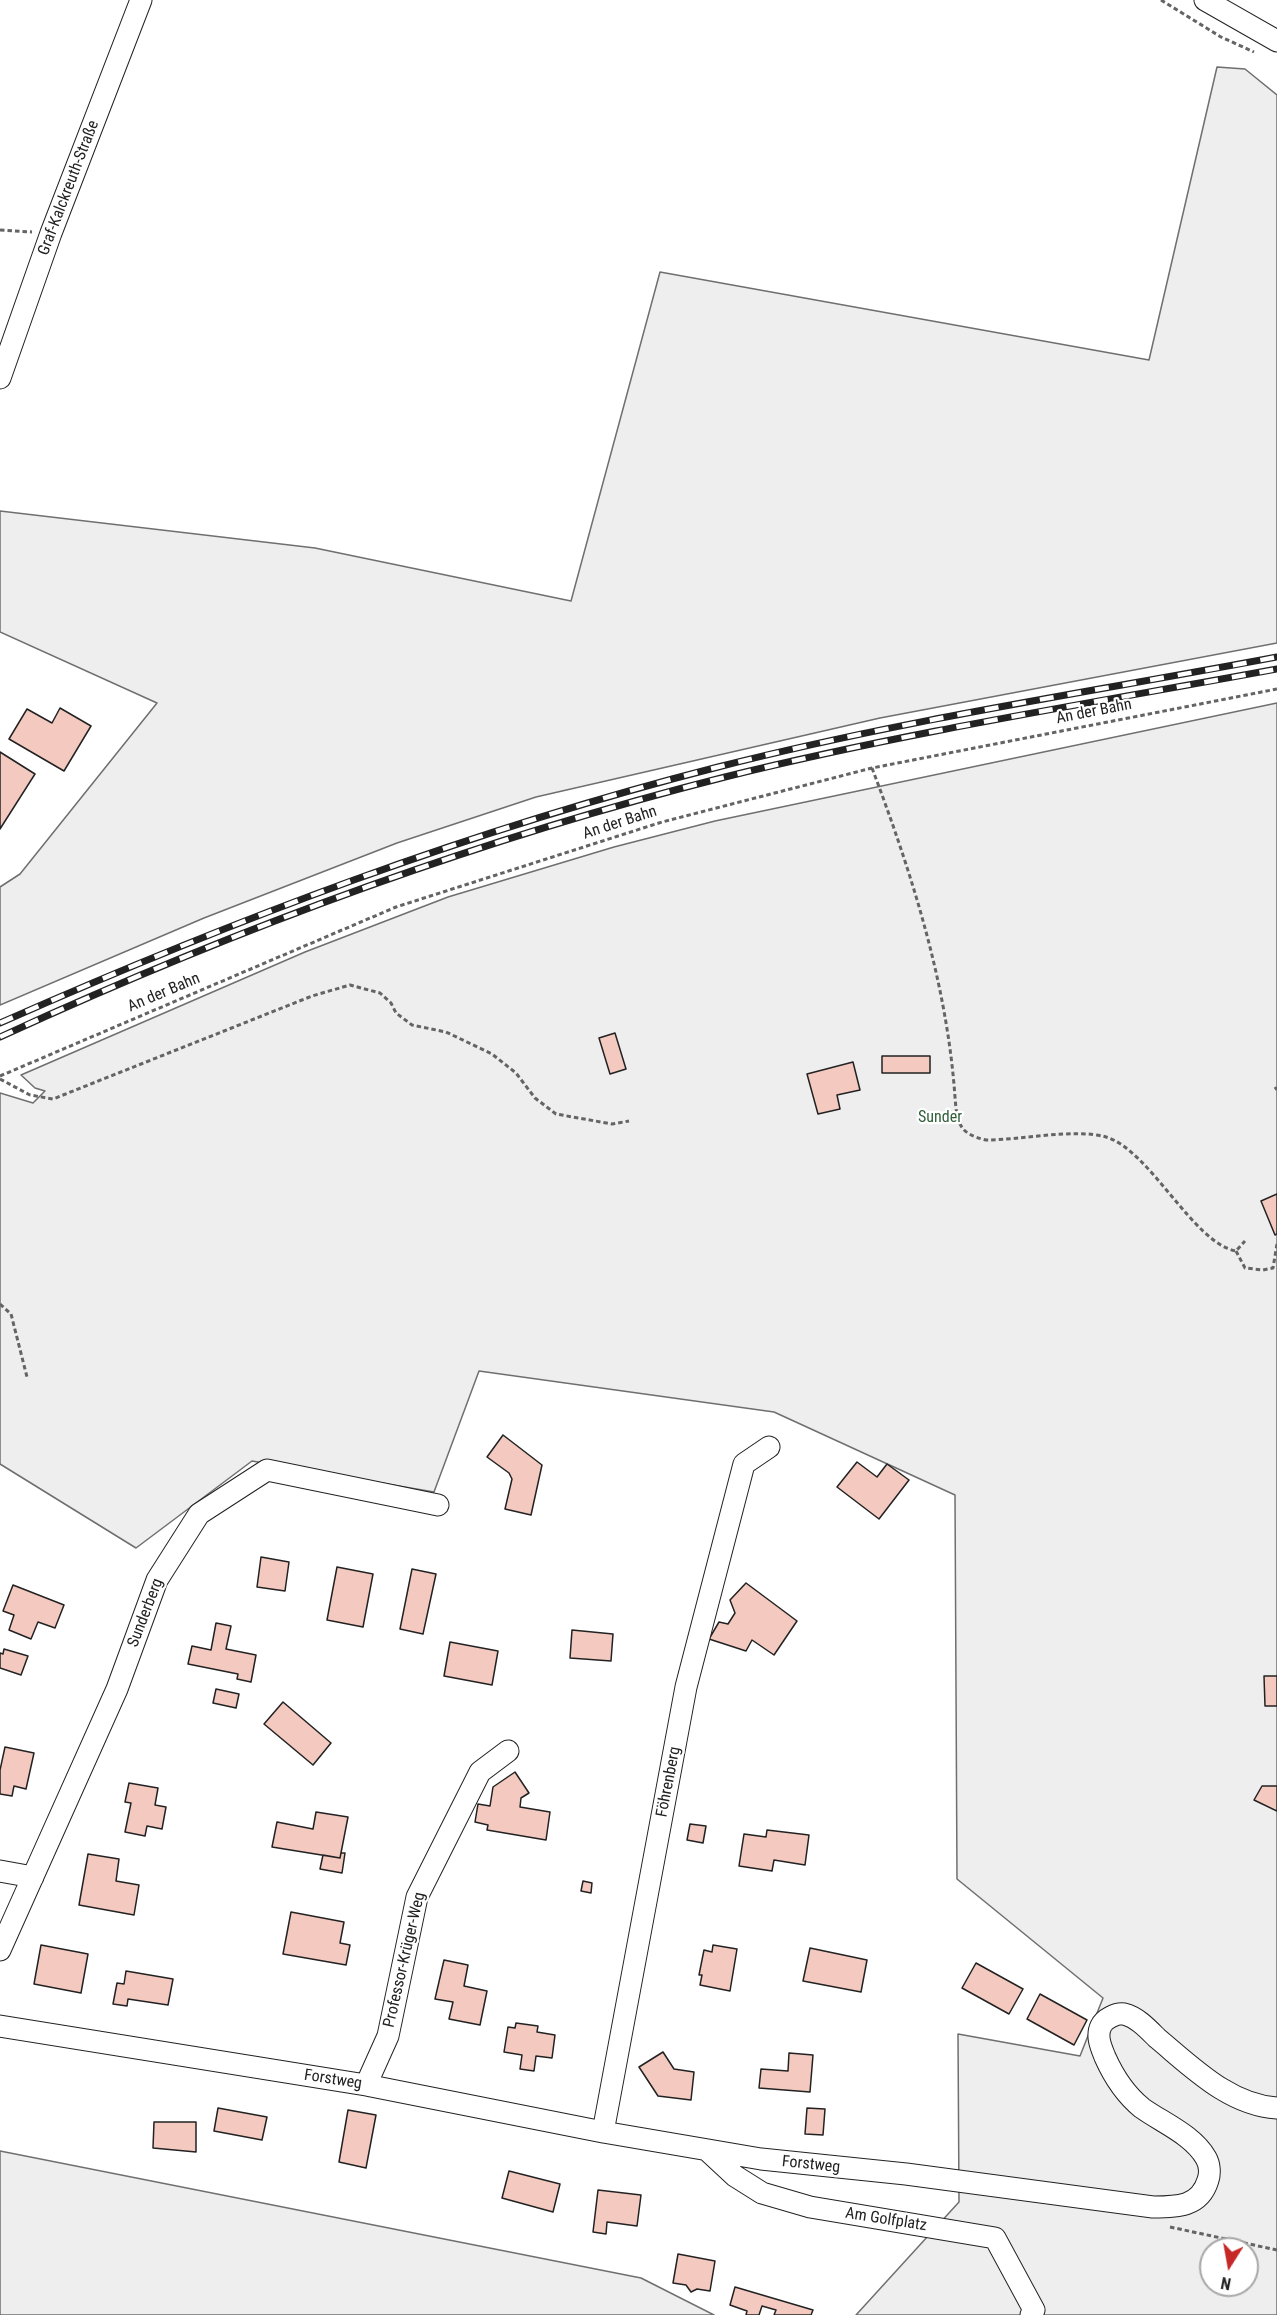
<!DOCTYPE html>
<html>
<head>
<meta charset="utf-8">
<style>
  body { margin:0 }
  #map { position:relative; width:1277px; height:2315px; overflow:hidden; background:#fff; font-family:"Roboto Condensed",sans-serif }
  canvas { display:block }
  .north { position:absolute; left:1199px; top:2237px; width:60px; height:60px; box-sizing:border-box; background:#fff; border:2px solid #a7a7a7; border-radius:50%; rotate:191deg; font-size:16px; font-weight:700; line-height:24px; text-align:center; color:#222 }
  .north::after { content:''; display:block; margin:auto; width:21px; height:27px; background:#c62828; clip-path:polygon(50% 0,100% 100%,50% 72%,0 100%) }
</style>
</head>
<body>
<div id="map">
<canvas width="1277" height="2315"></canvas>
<div class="north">N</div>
</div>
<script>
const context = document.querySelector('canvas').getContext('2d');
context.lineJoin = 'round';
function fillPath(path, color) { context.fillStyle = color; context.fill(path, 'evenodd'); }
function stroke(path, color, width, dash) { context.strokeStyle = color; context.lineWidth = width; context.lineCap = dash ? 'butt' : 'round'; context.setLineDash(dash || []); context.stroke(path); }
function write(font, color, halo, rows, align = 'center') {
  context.font = font + ' "Roboto Condensed",sans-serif'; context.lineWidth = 4.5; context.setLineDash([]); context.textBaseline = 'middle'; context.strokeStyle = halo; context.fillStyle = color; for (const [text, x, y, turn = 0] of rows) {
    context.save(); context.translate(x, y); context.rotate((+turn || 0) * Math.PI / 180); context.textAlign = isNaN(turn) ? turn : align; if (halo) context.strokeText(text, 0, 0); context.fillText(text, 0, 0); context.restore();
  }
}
const green = new Path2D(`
  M1217,67L1245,69L1277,95V643L880,718L536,797L397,843L204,918L0,1005V887L20,874L157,703L0,632V511L315,548L571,601L660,272L1149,360Z
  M1277,703V2315H856L959,2202L958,2034L1080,2056L1103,1998L957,1879L955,1495L774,1412L479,1371L434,1492L252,1461L136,1548L0,1464V1093L33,1103L45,1091L35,1088L21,1075L305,952L448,897L614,847L715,821ZM1211,2249H1247V2285H1211Z
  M0,2151L641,2278L714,2315H0Z`);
const building = new Path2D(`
  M60,708L91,726L64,771L9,739L27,709L52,723Z
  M0,752L35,774L0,829Z
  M615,1033L626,1069L610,1074L599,1038Z
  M882,1056H930V1073H882Z
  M853,1062L860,1090L837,1095L840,1109L818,1114L807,1074Z
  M1277,1194V1234L1275,1235L1261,1201Z
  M503,1435L542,1465L531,1515L505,1509L512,1479L509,1473L487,1457Z
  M857,1462L877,1477L887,1464L909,1480L879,1519L837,1487Z
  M261,1557L289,1562L285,1591L257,1587Z
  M337,1567L373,1574L363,1627L327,1620Z
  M412,1569L436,1574L423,1634L400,1629Z
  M746,1583L797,1621L774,1655L752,1640L746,1651L709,1639L719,1622L728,1624L735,1613L730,1600Z
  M13,1585L64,1605L55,1628L38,1622L31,1639L9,1630L14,1615L3,1611Z
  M216,1623L231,1626L226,1649L256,1655L251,1682L237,1679L238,1674L188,1664L192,1646L211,1650Z
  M572,1630L613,1634L611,1661L570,1658Z
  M450,1642L498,1651L492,1685L444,1676Z
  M4,1649L28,1656L21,1675L0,1668V1653L3,1654Z
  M1264,1676H1277V1706H1265Z
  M216,1689L239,1694L236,1708L213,1703Z
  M283,1702L331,1743L313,1765L264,1724Z
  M5,1747L34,1753L26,1789L14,1786L12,1796L0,1794V1770Z
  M515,1772L529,1793L521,1798L520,1807L550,1812L546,1840L487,1830L488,1825L475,1822L478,1804L490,1806L493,1787Z
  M129,1783L158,1788L155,1805L166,1807L162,1829L147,1826L145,1836L125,1832L131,1803L125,1802Z
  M1262,1786H1277V1811L1254,1800Z
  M316,1812L348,1817L340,1858L272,1847L277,1822L313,1829Z
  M690,1824L706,1826L703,1843L687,1840Z
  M767,1830L809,1835L805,1865L774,1860L772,1871L739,1866L744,1834L766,1837Z
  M341,1853H345L342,1873L320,1869L323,1855L340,1858Z
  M88,1854L119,1859L116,1881L139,1885L134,1915L79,1905Z
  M583,1881L592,1883L591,1893L581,1891Z
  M291,1912L344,1922L340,1943L350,1945L346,1965L283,1954Z
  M41,1945L88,1954L81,1993L34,1984Z
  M713,1945L737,1949L730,1991L700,1985L702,1975H699L704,1950L712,1952Z
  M810,1948L867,1960L861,1992L803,1981Z
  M444,1960L468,1965L464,1986L487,1991L480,2025L449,2019L453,2002L435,1999Z
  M976,1963L1023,1989L1009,2014L962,1988Z
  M126,1971L173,1979L168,2005L128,1999L127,2006L113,2004L117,1983L124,1984Z
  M1040,1994L1087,2020L1074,2045L1027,2019Z
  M516,2023L538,2026L537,2032L555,2035L552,2058L536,2056L534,2071L520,2069L522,2055L504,2052L508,2027L515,2028Z
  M663,2052L674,2069L694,2072L691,2100L658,2096L639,2067Z
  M789,2053L813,2055L810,2092L759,2088L761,2069L788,2071Z
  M218,2108L267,2117L262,2140L214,2131Z
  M807,2108L825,2109L823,2135L805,2134Z
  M348,2110L376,2115L366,2168L339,2162Z
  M154,2122H196V2152L153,2148Z
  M509,2171L560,2184L553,2212L502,2198Z
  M598,2190L641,2195L637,2226L607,2222L606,2234L593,2232Z
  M678,2254L715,2261L710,2291L697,2289L691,2292L686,2285L673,2283Z
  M735,2287L813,2310L811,2315H774L776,2310L762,2306L759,2315H746L747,2311L730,2305Z`);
const path = new Path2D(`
  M1161,0L1221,37L1254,52
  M0,230L32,232
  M872,768C912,874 947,984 955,1097C957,1123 959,1134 986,1140C1021,1140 1075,1128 1106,1137C1150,1150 1193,1243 1236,1251L1245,1241
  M0,1076L396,907L662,822L872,768L1277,689
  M0,1079L30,1095L53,1099L312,996L350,985L380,993L391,1003L396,1013L412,1025L446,1032L492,1054L516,1073L535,1098L556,1114L612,1124L629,1121
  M1275,1087L1277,1090
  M1236,1251L1245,1268L1263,1270L1273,1268L1277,1244
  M0,1304L11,1314L27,1377
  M1170,2227L1277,2250`);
const minor = new Path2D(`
  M1205,0L1277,41
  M0,378L51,233L141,0
  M0,1871L33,1877
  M0,1950L117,1689L157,1580L199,1514L267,1470L438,1505
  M0,2026L366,2085L603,2132L761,2159L906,2174L1153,2207C1177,2207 1200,2207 1208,2180C1210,2174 1210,2165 1206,2158C1193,2135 1163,2123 1142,2108C1126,2095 1113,2075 1105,2057C1101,2047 1096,2036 1101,2026C1104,2019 1116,2013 1124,2014C1137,2017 1148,2029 1157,2038C1192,2067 1229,2105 1277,2108
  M366,2085L388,2036L417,1897L480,1772L508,1751
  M603,2132L686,1687L744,1464L769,1447
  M707,2150L735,2176L762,2193L810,2207L995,2238L1034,2310L1031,2315`);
const rail = new Path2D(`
  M0,1023C233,920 471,830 718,767C902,720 1091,692 1277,657
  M0,1037C233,930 476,840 725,777C907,732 1092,703 1277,669`);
const streetNames = [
  ["Graf-Kalckreuth-Straße",69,188,-69],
  ["An der Bahn",1094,712,-11],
  ["An der Bahn",620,823,-18],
  ["An der Bahn",164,993,-23],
  ["Sunderberg",146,1613,-69],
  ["Föhrenberg",669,1782,-79],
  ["Professor-Krüger-Weg",405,1960,-77],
  ["Forstweg",333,2080,9],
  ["Forstweg",811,2165,6],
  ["Am Golfplatz",886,2220,9]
];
const parkNames = [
  ["Sunder",940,1118]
];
fillPath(green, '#eee');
stroke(green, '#6f6f6f', 1.5);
fillPath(building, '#f3c9c0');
stroke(building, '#222', 1.5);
stroke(minor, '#222', 23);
stroke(path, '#646464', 3, [4.5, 3]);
stroke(minor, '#fff', 21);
stroke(rail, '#222', 7);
stroke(rail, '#fff', 4.5, [14]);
write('16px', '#222', '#fff', streetNames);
write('16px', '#2f5e38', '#fff', parkNames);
</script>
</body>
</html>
